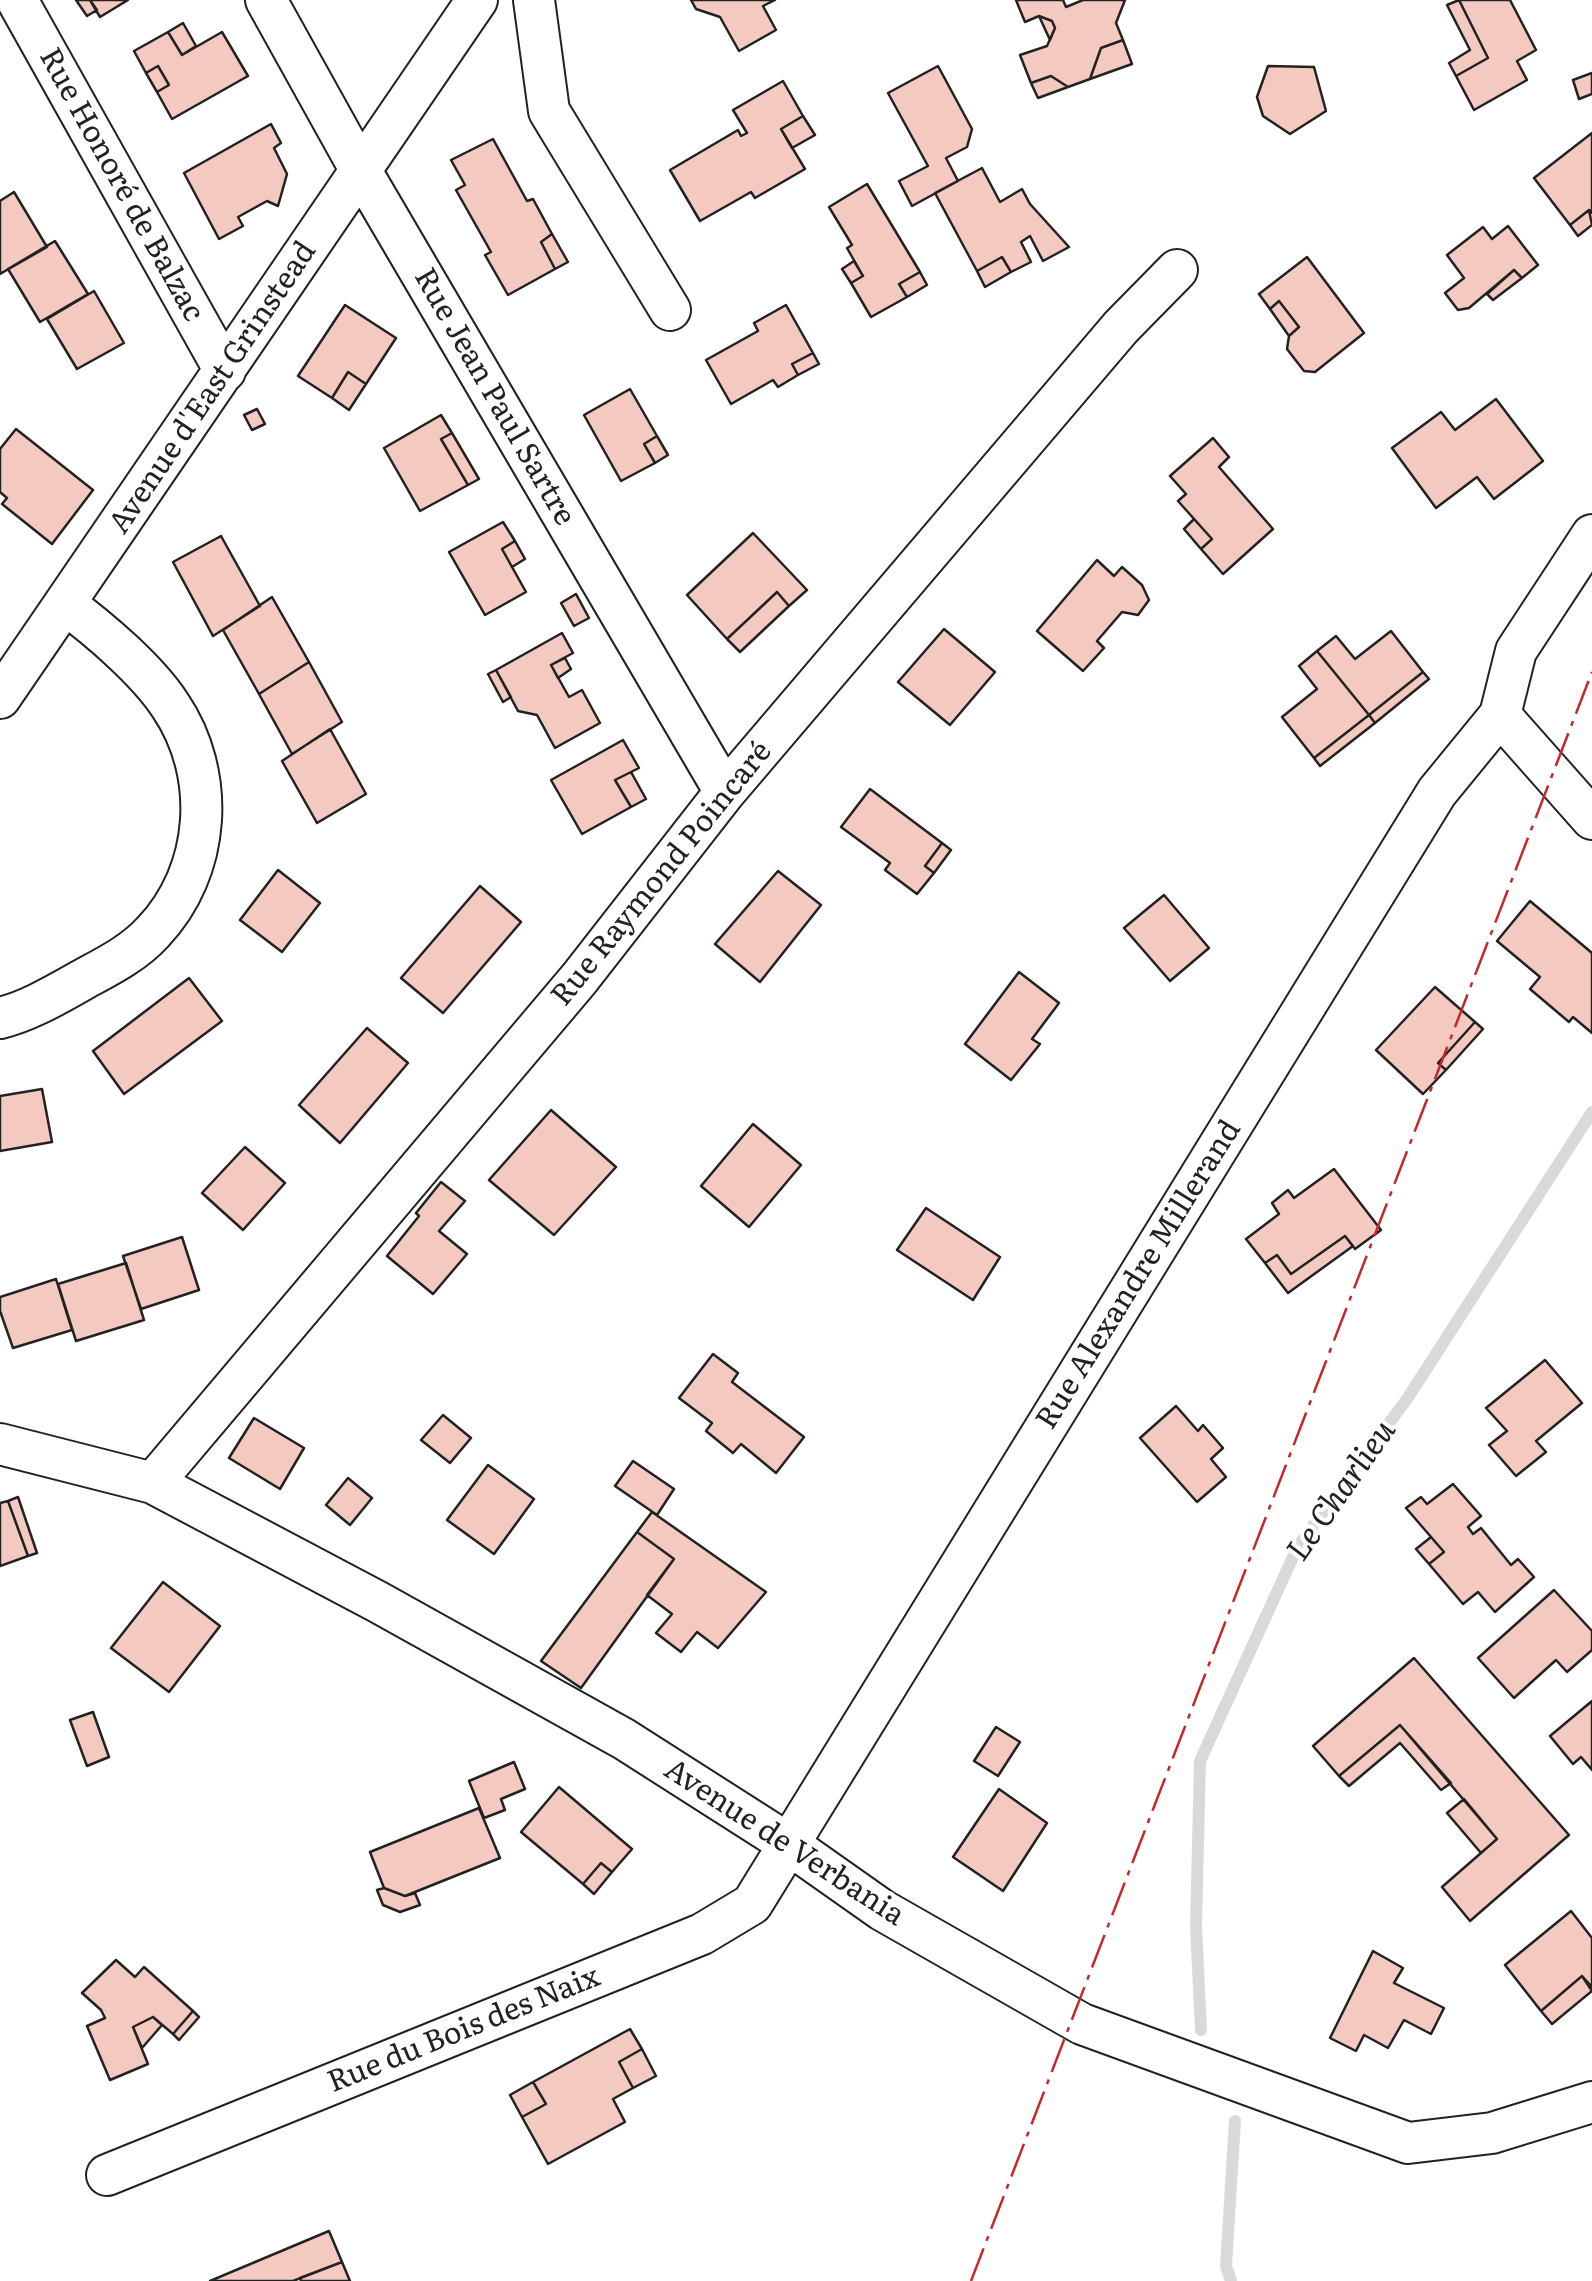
<!DOCTYPE html>
<html>
<head>
<meta charset="utf-8">
<style>
  body { margin:0 }
  canvas { display:block; background:#fff }
</style>
</head>
<body>
<canvas width="1592" height="2281"></canvas>
<script>
const context = document.querySelector('canvas').getContext('2d');
context.lineJoin = 'round';
function stroke(path, color, width, dash) { context.strokeStyle = color; context.lineWidth = width; context.lineCap = dash ? 'butt' : 'round'; context.setLineDash(dash || []); context.stroke(path); }
function fillPath(path, color) { context.fillStyle = color; context.fill(path, 'evenodd'); }
function write(font, color, halo, rows, align = 'center') {
  context.font = font + ' Literata,serif'; context.lineWidth = 8; context.setLineDash([]); context.textBaseline = 'middle'; context.strokeStyle = halo; context.fillStyle = color; for (const [text, x, y, turn = 0] of rows) {
    context.save(); context.translate(x, y); context.rotate((+turn || 0) * Math.PI / 180); context.textAlign = isNaN(turn) ? turn : align; if (halo) context.strokeText(text, 0, 0); context.fillText(text, 0, 0); context.restore();
  }
}
const stream = new Path2D(`
  M1201,2030L1196,1926L1200,1761L1298,1546L1407,1399L1592,1112
  M1231,2281L1226,2266L1235,2121`);
const building = new Path2D(`
  M76,0H90L97,10L87,16Z
  M90,0H128L100,17Z
  M691,0H775L763,6L776,30L739,51L720,17L696,9Z
  M1016,0H1063L1066,7L1083,0H1125L1116,23L1123,40L1101,48L1090,79L1068,87L1051,76L1031,83L1020,55L1047,46L1055,28L1052,21L1039,16L1025,22Z
  M1459,0H1510L1536,50L1517,61L1527,80L1474,110L1456,76L1488,58Z
  M1459,0L1488,58L1456,76L1449,63L1470,50L1447,5Z
  M1039,16L1052,21L1055,28L1050,40Z
  M183,23L196,46L182,55L168,32Z
  M168,32L182,55L222,32L248,76L172,119L157,92L169,85L158,66L146,73L134,51Z
  M1123,40L1132,64L1090,79L1101,48Z
  M158,66L169,85L157,92L146,73Z
  M938,66L972,129L967,147L946,158L958,181L912,206L899,181L928,166L888,93Z
  M1268,66L1314,67L1326,111L1290,134L1263,116L1257,97Z
  M1592,73V94L1579,99L1573,80Z
  M1051,76L1068,87L1038,98L1031,83Z
  M783,81L803,116L781,129L805,169L755,198L751,192L700,221L670,170L738,130L741,136L747,133L733,110Z
  M803,116L815,135L792,148L781,129Z
  M271,124L281,143L274,148L287,174L278,206L267,201L238,217L243,226L219,239L184,173Z
  M1592,133V213L1589,210L1570,225L1534,178Z
  M493,139L527,201L533,199L552,234L541,242L555,269L508,295L485,255L491,252L456,190L465,185L451,160Z
  M982,168L1000,202L1022,189L1030,204L1069,247L1043,261L1030,236L1021,242L1031,262L1011,272L1002,257L977,271L935,193Z
  M867,184L920,272L899,284L907,297L871,317L851,283L863,276L847,248L852,245L829,207Z
  M14,192L47,247L0,274V201Z
  M1589,210L1592,225L1578,236L1570,225Z
  M1508,226L1538,265L1522,278L1514,270L1469,308L1458,310L1445,293L1464,278L1447,255L1483,227L1492,239Z
  M552,234L568,262L555,269L541,242Z
  M55,241L88,294L40,322L8,269Z
  M1002,257L1011,272L985,287L977,271Z
  M1307,257L1364,333L1315,372L1304,371L1287,349L1289,336L1299,327L1279,301L1270,309L1259,294Z
  M854,261L863,276L851,283L842,269Z
  M1514,270L1522,278L1493,300L1487,294Z
  M920,272L927,285L907,297L899,284Z
  M94,291L124,343L77,369L47,319Z
  M1279,301L1299,327L1289,336L1270,309Z
  M345,305L396,338L366,384L348,372L332,398L298,376Z
  M786,305L813,353L792,364L798,375L778,387L773,380L731,404L706,360L758,331L754,323Z
  M813,353L819,364L798,375L792,364Z
  M348,372L366,384L349,410L332,398Z
  M630,389L657,436L644,444L655,463L621,481L584,415Z
  M1496,399L1543,461L1494,499L1477,477L1436,508L1392,448L1441,412L1455,430Z
  M257,409L265,424L252,430L244,415Z
  M441,415L452,433L441,439L468,485L420,511L384,448Z
  M16,429L93,490L52,544L2,504L7,498L0,492V449Z
  M452,433L479,479L468,485L441,439Z
  M657,436L668,455L655,463L644,444Z
  M1213,438L1229,457L1219,467L1273,529L1223,574L1201,549L1212,539L1178,501L1186,494L1170,476Z
  M1194,519L1212,539L1201,549L1184,529Z
  M503,522L515,541L502,549L526,592L485,615L449,552Z
  M753,533L807,590L789,606L777,592L727,639L687,595Z
  M221,536L260,606L213,636L173,562Z
  M515,541L525,559L512,567L502,549Z
  M1097,560L1114,576L1122,567L1142,585L1149,600L1138,615L1122,612L1097,641L1104,648L1083,671L1037,631Z
  M777,592L789,606L740,652L727,639Z
  M576,594L589,618L574,626L561,603Z
  M272,597L309,662L259,694L223,630Z
  M944,629L995,672L950,725L898,682Z
  M1391,631L1423,672L1369,715L1317,651L1336,636L1355,659Z
  M562,633L573,653L551,665L569,697L582,690L600,723L555,748L537,715L518,711L496,670Z
  M1317,651L1369,715L1314,758L1282,717L1317,689L1299,666Z
  M565,658L571,669L558,678L551,665Z
  M309,662L342,722L292,754L259,694Z
  M496,670L511,697L503,702L488,674Z
  M1423,672L1429,679L1375,723L1369,715Z
  M1369,715L1375,723L1320,766L1314,758Z
  M330,729L366,794L317,823L282,761Z
  M623,740L639,768L615,780L631,807L582,834L551,780Z
  M631,772L646,799L631,807L615,780Z
  M870,789L942,843L925,866L934,873L917,894L885,870L890,863L841,827Z
  M942,843L951,850L934,873L925,866Z
  M278,870L320,903L282,952L240,920Z
  M778,871L821,905L760,982L715,944Z
  M480,886L521,922L443,1013L401,978Z
  M1164,895L1209,948L1170,981L1124,928Z
  M1530,901L1592,953V1033L1573,1017L1569,1022L1530,989L1540,977L1497,941Z
  M1019,972L1059,1003L1032,1039L1040,1044L1011,1080L965,1044Z
  M189,978L222,1021L124,1094L93,1051Z
  M1435,987L1475,1022L1438,1063L1446,1070L1423,1094L1376,1050Z
  M1475,1022L1483,1029L1446,1070L1438,1063Z
  M367,1028L408,1063L340,1143L299,1105Z
  M42,1089L52,1142L0,1151V1096Z
  M551,1110L616,1167L554,1235L489,1180Z
  M753,1124L801,1165L749,1227L701,1186Z
  M245,1147L285,1183L243,1230L202,1193Z
  M1334,1169L1381,1230L1355,1249L1345,1236L1291,1274L1277,1255L1265,1263L1246,1239L1279,1214L1272,1203L1288,1190L1294,1198Z
  M441,1182L465,1201L439,1231L467,1254L433,1294L387,1256L419,1216L416,1213Z
  M926,1208L1000,1257L973,1300L897,1250Z
  M1345,1236L1353,1246L1288,1293L1265,1263L1277,1255L1291,1274Z
  M182,1237L199,1290L141,1309L123,1256Z
  M126,1263L144,1320L76,1341L58,1284Z
  M56,1279L72,1330L13,1348L0,1311V1297Z
  M713,1354L738,1373L732,1382L804,1437L776,1473L741,1444L733,1453L706,1431L712,1423L679,1398Z
  M1545,1360L1582,1403L1536,1441L1546,1452L1516,1476L1489,1445L1507,1431L1486,1408Z
  M1176,1406L1198,1431L1203,1425L1223,1448L1211,1459L1226,1477L1197,1502L1140,1438Z
  M443,1415L471,1438L450,1463L421,1440Z
  M254,1418L304,1448L280,1489L229,1458Z
  M633,1461L674,1489L657,1515L615,1486Z
  M488,1465L534,1499L494,1554L447,1520Z
  M348,1478L372,1498L350,1525L326,1505Z
  M1453,1484L1481,1516L1468,1527L1473,1534L1481,1528L1511,1565L1518,1559L1534,1577L1495,1612L1478,1592L1463,1604L1429,1564L1444,1552L1406,1508L1421,1497L1427,1504Z
  M18,1497L37,1553L28,1556L8,1501Z
  M8,1501L28,1556L0,1566V1503Z
  M652,1512L766,1592L718,1648L697,1632L681,1652L656,1633L672,1614L647,1595L674,1559L637,1532Z
  M637,1532L674,1559L581,1688L541,1661Z
  M1431,1537L1444,1552L1429,1564L1416,1549Z
  M163,1582L220,1626L169,1692L111,1648Z
  M1554,1590L1592,1631V1650L1567,1672L1556,1660L1514,1698L1478,1658Z
  M1414,1658L1569,1835L1470,1921L1442,1887L1497,1839L1400,1725L1339,1776L1313,1746Z
  M1592,1701V1770L1581,1757L1573,1764L1550,1736Z
  M93,1712L109,1757L87,1766L70,1720Z
  M1400,1725L1451,1783L1441,1790L1400,1743L1349,1786L1339,1776Z
  M996,1727L1020,1742L998,1776L974,1761Z
  M514,1762L525,1789L501,1799L505,1810L484,1818L469,1781Z
  M559,1787L632,1849L612,1872L601,1863L583,1884L521,1832Z
  M999,1789L1047,1823L1003,1891L953,1857Z
  M1464,1799L1497,1839L1481,1853L1447,1813Z
  M479,1808L500,1858L405,1896L384,1888L370,1852Z
  M601,1863L612,1872L594,1894L583,1884Z
  M384,1888L405,1896L415,1893L420,1905L400,1912L383,1905L377,1890Z
  M1571,1911L1592,1938V1987L1582,1976L1541,2011L1505,1965Z
  M1373,1951L1403,1968L1394,1983L1444,2008L1431,2034L1404,2020L1388,2048L1364,2035L1356,2051L1330,2038Z
  M116,1960L135,1977L144,1967L193,2011L173,2034L153,2017L133,2027L148,2064L110,2080L87,2026L105,2018L101,2010L82,1993Z
  M1582,1976L1592,1991L1552,2024L1541,2011Z
  M193,2011L199,2017L179,2040L173,2034Z
  M153,2017L162,2025L142,2048L133,2027Z
  M630,2029L642,2049L619,2062L633,2088L613,2099L625,2122L548,2164L522,2117L546,2104L533,2082Z
  M642,2049L656,2076L633,2088L619,2062Z
  M533,2082L546,2104L522,2117L510,2095Z
  M329,2231L342,2262L293,2281H210Z
  M342,2262L350,2281H301L300,2278Z`);
const street = new Path2D(`
  M17,0L225,371
  M266,0L361,171L725,792
  M534,0L549,111L670,310
  M0,698L477,0
  M1500,715L1592,819
  M0,1018C29,1011 57,994 84,979C108,966 134,953 153,932C211,871 217,774 170,705C147,670 99,629 65,604
  M0,1444L153,1483L378,1602L624,1739L787,1843L882,1910L1082,2024L1408,2143L1492,2133L1592,2102
  M153,1483L579,979L725,792L1121,327L1177,270
  M107,2175L702,1934L752,1904L1437,792L1500,715L1516,651L1592,535`);
const power = new Path2D(`
  M971,2281L1592,672`);
const streetNames = [
  ["Rue Honoré de Balzac",121,185,61],
  ["Avenue d'East Grinstead",213,388,-56],
  ["Rue Jean Paul Sartre",494,397,60],
  ["Rue Raymond Poincaré",662,874,-51],
  ["Rue Alexandre Millerand",1139,1275,-58],
  ["Avenue de Verbania",784,1843,33],
  ["Rue du Bois des Naix",464,2030,-22]
];
const waterNames = [
  ["Le Charlieu",1342,1491,-55]
];
stroke(stream, '#d9d9d9', 12);
fillPath(building, '#f3c9c0');
stroke(building, '#222', 2.5);
stroke(street, '#222', 44);
stroke(street, '#fff', 40);
stroke(power, '#c62828', 2.5, [35, 8, 5, 8]);
write('30px', '#222', '#fff', streetNames);
write('italic 32px', '#222', '#fff', waterNames);
</script>
</body>
</html>
